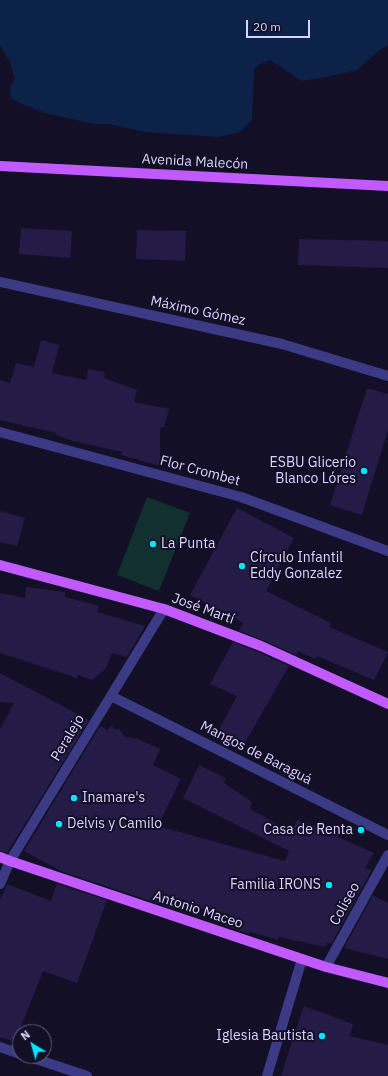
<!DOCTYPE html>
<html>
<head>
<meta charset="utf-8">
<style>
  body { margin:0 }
  #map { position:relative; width:388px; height:1076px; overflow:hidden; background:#130f26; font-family:"IBM Plex Sans",sans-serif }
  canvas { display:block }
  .north { position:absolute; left:12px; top:1024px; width:40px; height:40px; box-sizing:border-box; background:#130f26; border:1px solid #625e7d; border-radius:50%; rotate:323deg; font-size:11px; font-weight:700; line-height:16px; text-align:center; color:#d9d4ff }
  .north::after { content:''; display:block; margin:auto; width:14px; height:18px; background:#00e5ff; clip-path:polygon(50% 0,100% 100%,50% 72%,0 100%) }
  .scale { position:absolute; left:246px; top:20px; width:64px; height:18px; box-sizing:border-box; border:2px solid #d9d4ff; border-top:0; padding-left:5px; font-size:12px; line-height:14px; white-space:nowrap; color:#d9d4ff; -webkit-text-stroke:3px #130f26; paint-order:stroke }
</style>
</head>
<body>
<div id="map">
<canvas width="388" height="1076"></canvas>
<div class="north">N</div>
<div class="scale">20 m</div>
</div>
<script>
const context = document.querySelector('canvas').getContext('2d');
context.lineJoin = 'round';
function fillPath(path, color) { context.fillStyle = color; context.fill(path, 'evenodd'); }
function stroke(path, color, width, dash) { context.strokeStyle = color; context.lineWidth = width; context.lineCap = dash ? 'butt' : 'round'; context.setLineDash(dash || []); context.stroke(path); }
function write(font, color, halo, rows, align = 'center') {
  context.font = font + ' "IBM Plex Sans",sans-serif'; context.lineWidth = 4; context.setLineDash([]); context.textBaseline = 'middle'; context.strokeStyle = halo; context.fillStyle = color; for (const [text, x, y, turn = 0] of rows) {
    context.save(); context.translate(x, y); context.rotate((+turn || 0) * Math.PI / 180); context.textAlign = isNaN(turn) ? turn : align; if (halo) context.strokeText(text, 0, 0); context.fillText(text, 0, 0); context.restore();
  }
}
const green = new Path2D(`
  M147,497L190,513L159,591L117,575Z`);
const water = new Path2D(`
  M0,0H388V45L376,53L357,70L326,77L302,81L270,60L260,64L254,69L252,120L240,132L218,137L145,132L109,124H94L45,113L22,104L11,98L10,87L15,78L9,60L0,46Z`);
const building = new Path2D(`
  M21,228L72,231L70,258L19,254Z
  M137,230L186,231L185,261L136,259Z
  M299,239L388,241V268L298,265Z
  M41,340L59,345L52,373L86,380L88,369L105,372L104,378L137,390L134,402L169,409L164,427L160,428V466L121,455L122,452L73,441L56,435V433L0,420V380L10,383L16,363L34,367Z
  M367,388L388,394V430L362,515L330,505Z
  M237,508L294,538L266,591L331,623L329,627L388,652L374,680L317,656L315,659L298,651L296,655L263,640L239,631L243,623L190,595Z
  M0,511L25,518L17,546L0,542Z
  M26,587L65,592V597L99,606L97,612L145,626L127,657L112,653L106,668L92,680L78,675L77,678L0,653V593L25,598Z
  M233,642L258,652L289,666L242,748L215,737L237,696L210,684Z
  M0,673L89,720L7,853L0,851V729L14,703L0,702Z
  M111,725L115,730L118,728L125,737L138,739L160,749L153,765L181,779L158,826L285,861L289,851L183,798L199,765L226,778L224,783L252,802L250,809L291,832L297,820L339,834L338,837L374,853L365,868L372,870L331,944L327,943L325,947L279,937L277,940L251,932L250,934L223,925L229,914L176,905L174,909L61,871L24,851L100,726L108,730Z
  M7,884L51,901L57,884L107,900L77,983L43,971L15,1042L0,1037V900Z
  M373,895L388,903V959L344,948Z
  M304,1006L353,1024L350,1036L388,1045V1076H281Z`);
const minor = new Path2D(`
  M0,282L282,344L388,376
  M0,432L241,497L388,551
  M111,696L388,835
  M0,884L10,861L164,609
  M326,967L388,855
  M0,1047L20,1054
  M27,1056L87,1076
  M267,1076L302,959`);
const major = new Path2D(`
  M0,166L388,186
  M0,565L164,609L261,646L388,704
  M0,857L10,861L302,959L326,967L388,983`);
const markers = [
  [364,471,4,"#00e5ff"],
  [153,544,4,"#00e5ff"],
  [242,566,4,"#00e5ff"],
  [74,798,4,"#00e5ff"],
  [59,824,4,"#00e5ff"],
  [361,830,4,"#00e5ff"],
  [329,885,4,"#00e5ff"],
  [322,1036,4,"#00e5ff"]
];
const streetNames = [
  ["Avenida Malecón",195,162,3],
  ["Máximo Gómez",198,311,12],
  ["Flor Crombet",200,471,15],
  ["José Martí",203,609,20],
  ["Peralejo",68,738,-59],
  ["Mangos de Baraguá",256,753,27],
  ["Coliseo",345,904,-61],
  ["Antonio Maceo",198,910,18]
];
const poiNames = [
  ["ESBU Glicerio",356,463],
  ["Blanco Lóres",356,479],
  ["La Punta",161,544,"left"],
  ["Círculo Infantil",250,558,"left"],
  ["Eddy Gonzalez",250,574,"left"],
  ["Inamare's",82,798,"left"],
  ["Delvis y Camilo",67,824,"left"],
  ["Casa de Renta",353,830],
  ["Familia IRONS",321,885],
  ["Iglesia Bautista",314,1036]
];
fillPath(green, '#12302f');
fillPath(water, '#0c2248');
fillPath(building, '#241b47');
stroke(minor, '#3d3a85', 10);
stroke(major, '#c25bff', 10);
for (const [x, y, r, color] of markers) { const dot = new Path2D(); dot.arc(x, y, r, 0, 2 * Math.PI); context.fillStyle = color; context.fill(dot); stroke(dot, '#130f26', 1.5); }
write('14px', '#d9d4ff', '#130f26', streetNames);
write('14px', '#d9d4ff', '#130f26', poiNames, 'right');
</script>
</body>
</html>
